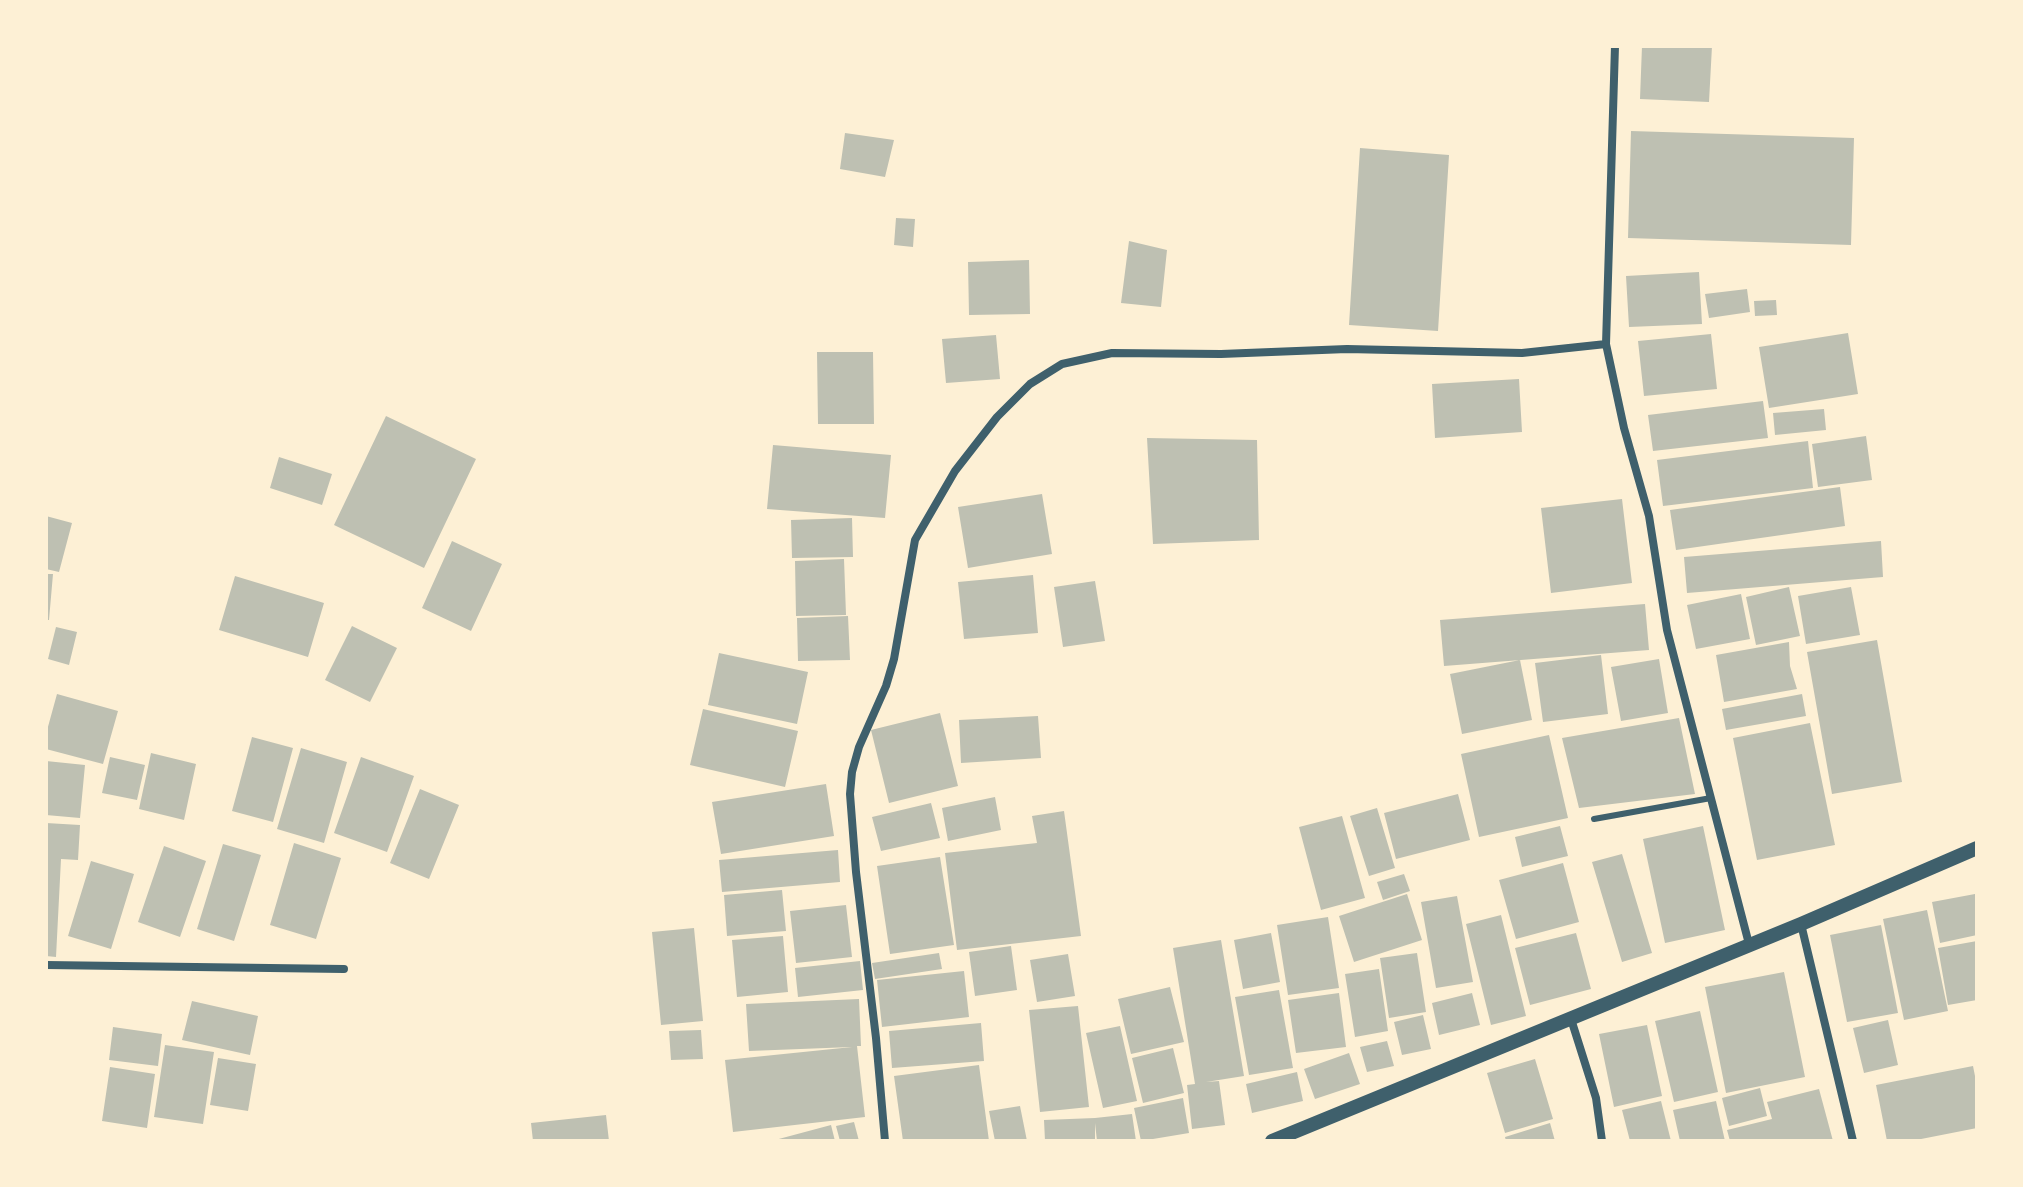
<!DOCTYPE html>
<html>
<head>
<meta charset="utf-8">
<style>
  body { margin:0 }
  #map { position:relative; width:2023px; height:1187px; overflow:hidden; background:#fdf0d5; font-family:"Alegreya Sans",sans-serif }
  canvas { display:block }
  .frame { position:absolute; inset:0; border:48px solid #fdf0d5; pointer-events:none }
</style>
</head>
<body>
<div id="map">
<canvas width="2023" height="1187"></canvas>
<div class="frame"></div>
</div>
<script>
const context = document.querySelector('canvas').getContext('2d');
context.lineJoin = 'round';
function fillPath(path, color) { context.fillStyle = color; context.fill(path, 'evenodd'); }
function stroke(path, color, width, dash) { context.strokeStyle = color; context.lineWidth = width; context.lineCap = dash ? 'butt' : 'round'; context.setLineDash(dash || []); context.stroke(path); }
const building = new Path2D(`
  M1642,46H1712L1709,102L1640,99Z
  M1631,131L1854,138L1851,245L1628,238Z
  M845,133L894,140L885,177L840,169Z
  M1360,148L1449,155L1438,331L1349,325Z
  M896,218L915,219L913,247L894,245Z
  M1129,241L1167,250L1161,307L1121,303Z
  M1029,260L1030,314L969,315L968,262Z
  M1699,272L1702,324L1629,327L1626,276Z
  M1747,289L1750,312L1709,318L1705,294Z
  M1776,300L1777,315L1755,316L1754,301Z
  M1848,333L1858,394L1769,408L1759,347Z
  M1711,334L1717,389L1644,396L1638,341Z
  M996,335L1000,379L946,383L942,339Z
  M817,352H873L874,424H818Z
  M1519,379L1522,432L1435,438L1432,384Z
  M1763,401L1768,438L1653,451L1648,415Z
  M1824,409L1826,430L1775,435L1773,413Z
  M386,416L476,459L424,568L334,525Z
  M1866,436L1872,480L1818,487L1812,444Z
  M1147,438L1257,440L1259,540L1153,544Z
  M1808,441L1813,488L1663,506L1657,460Z
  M773,445L891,455L885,518L767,509Z
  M279,457L332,474L322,505L270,488Z
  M1840,487L1845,526L1676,550L1670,510Z
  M1042,494L1052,554L968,568L958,507Z
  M1622,499L1632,583L1551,593L1541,508Z
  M46,516L72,523L59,572L46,569Z
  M852,518L853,557L792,558L791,520Z
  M452,541L502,564L471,631L422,608Z
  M1881,541L1883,577L1687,593L1684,557Z
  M844,559L846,615L796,616L795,561Z
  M46,574H53L49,620H46Z
  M1033,575L1038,633L964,639L958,582Z
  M235,576L324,603L308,657L219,630Z
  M1095,581L1105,641L1063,647L1054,587Z
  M1789,587L1800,636L1756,645L1746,597Z
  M1851,587L1860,635L1806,644L1798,596Z
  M1741,594L1750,639L1696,649L1687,605Z
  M1645,604L1649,650L1444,666L1440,620Z
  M848,616L850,660L798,661L797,618Z
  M352,626L397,648L370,702L325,680Z
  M56,627L77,632L69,665L48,659Z
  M1877,640L1902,782L1832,794L1807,652Z
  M1789,642L1790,666L1797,689L1724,702L1716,655Z
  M719,653L808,672L797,724L708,705Z
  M1601,655L1608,714L1543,722L1535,663Z
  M1659,659L1668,713L1621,721L1611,667Z
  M1520,660L1532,720L1462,734L1450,674Z
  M57,694L118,711L103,764L46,749V734Z
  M1802,694L1806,716L1726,730L1722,709Z
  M703,709L798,731L785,787L690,765Z
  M940,713L958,786L889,803L871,730Z
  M1038,716L1041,758L961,763L959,720Z
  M1679,718L1695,794L1579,808L1562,738Z
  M1810,723L1835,845L1757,860L1733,738Z
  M1549,735L1568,818L1479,837L1461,754Z
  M252,737L293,748L273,822L232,811Z
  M301,748L347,762L324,843L277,829Z
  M151,753L196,764L184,820L139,809Z
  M110,757L145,765L137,800L102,793Z
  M361,757L414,776L387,852L334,833Z
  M46,761L85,765L80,818L46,815Z
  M826,784L834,836L721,854L712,802Z
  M420,789L459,805L429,879L390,863Z
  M1458,794L1470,840L1396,859L1384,813Z
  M995,797L1001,830L948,841L942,808Z
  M931,803L940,838L881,851L872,817Z
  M1377,808L1395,868L1369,876L1350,816Z
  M1064,811L1081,936L957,950L945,853L1037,843L1032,816Z
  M1342,816L1365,898L1321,910L1299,827Z
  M46,823L80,825L78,860L61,859L56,957L46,956Z
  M1560,826L1568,856L1522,867L1515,837Z
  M1703,826L1725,930L1665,943L1643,839Z
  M294,843L341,858L316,939L270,925Z
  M223,844L261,855L234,941L197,929Z
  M164,846L206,861L180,937L138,922Z
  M838,850L840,882L722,892L719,860Z
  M1622,854L1652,953L1622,962L1592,862Z
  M940,857L954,945L890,954L877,866Z
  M91,861L134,874L111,949L68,936Z
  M1563,863L1579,922L1516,939L1499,880Z
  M1404,874L1410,891L1383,900L1377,882Z
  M782,890L786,931L727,936L724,895Z
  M1407,894L1422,940L1354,962L1339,916Z
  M1975,894L1977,906V935L1940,943L1932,902Z
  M1457,896L1473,982L1436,988L1421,902Z
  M846,905L852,957L796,963L790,911Z
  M1927,910L1948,1011L1904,1020L1883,919Z
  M1501,915L1526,1016L1491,1025L1466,924Z
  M1328,917L1339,988L1288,995L1277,925Z
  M1881,925L1898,1013L1847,1022L1830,935Z
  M694,928L703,1021L661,1025L652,932Z
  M1271,933L1280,982L1243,989L1234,940Z
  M1576,933L1591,989L1530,1005L1515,948Z
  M783,936L788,992L737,997L732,940Z
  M1221,940L1244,1076L1206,1082L1219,1081L1225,1125L1192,1129L1187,1085L1195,1084L1173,948Z
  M1977,941V1000L1948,1005L1938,948Z
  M1011,946L1017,990L975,996L969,952Z
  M939,953L942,969L875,979L872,963Z
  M1417,953L1426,1012L1389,1018L1380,958Z
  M1068,954L1075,996L1037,1002L1030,960Z
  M860,961L863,990L798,997L795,968Z
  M1379,969L1388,1031L1355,1037L1345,974Z
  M964,971L969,1017L882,1027L877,980Z
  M1784,972L1805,1077L1726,1093L1705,987Z
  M1170,987L1184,1042L1131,1054L1118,999Z
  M1279,990L1293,1068L1249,1075L1235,997Z
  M1339,993L1346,1047L1296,1053L1288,1000Z
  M1472,993L1480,1025L1439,1035L1432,1003Z
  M859,999L861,1046H857L865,1117L733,1132L725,1060L852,1047L749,1051L746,1004Z
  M192,1001L258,1016L250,1055L182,1040Z
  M1078,1006L1089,1107L1040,1112L1029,1010Z
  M1700,1011L1718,1092L1674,1102L1655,1021Z
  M1423,1015L1431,1049L1402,1055L1394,1022Z
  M1888,1020L1898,1065L1864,1073L1853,1028Z
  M981,1023L984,1061L892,1068L889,1031Z
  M1647,1025L1662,1096L1614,1107L1599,1034Z
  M1120,1026L1137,1101L1103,1108L1086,1033Z
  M113,1027L162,1034L158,1066L109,1060Z
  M701,1030L703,1059L671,1060L669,1031Z
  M1387,1041L1394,1066L1367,1072L1360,1047Z
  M165,1045L214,1052L203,1124L154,1117Z
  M1173,1048L1184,1093L1143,1103L1132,1058Z
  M1349,1053L1360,1084L1315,1099L1304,1069Z
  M218,1058L256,1064L248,1111L210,1105Z
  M1535,1059L1553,1119L1505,1133L1487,1073Z
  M979,1065L989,1141H903L894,1076Z
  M1973,1066L1977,1086V1128L1911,1141H1887L1876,1085Z
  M110,1067L155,1074L147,1128L102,1121Z
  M1297,1072L1303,1101L1252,1113L1246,1084Z
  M1760,1088L1767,1116L1729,1126L1722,1098Z
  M1819,1089L1833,1141H1730L1727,1130L1772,1119L1767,1102Z
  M1183,1098L1189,1133L1141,1141L1134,1108Z
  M1661,1101L1671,1141H1630L1622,1110Z
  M1716,1101L1725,1141H1680L1673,1110Z
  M1020,1106L1027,1141H995L989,1111Z
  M1132,1114L1136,1141H1097L1095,1123V1141H1045L1044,1120L1095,1118Z
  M606,1115L609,1141H533L531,1123Z
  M854,1122L859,1141H840L836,1126Z
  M1550,1123L1555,1141H1506L1505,1137Z
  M831,1125L835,1141H775V1140Z`);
const service = new Path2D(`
  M1594,819L1711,798`);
const minor = new Path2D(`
  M1615,46L1606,344L1624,428L1649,516L1667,630L1749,944
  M1801,924L1853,1141
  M46,965L344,969
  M1571,1019L1596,1098L1602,1141
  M885,1141L876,1038L856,872L850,794L852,772L859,747L886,686L894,659L915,540L955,471L997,417L1030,384L1062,364L1112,353L1221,354L1347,349L1522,353L1606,344`);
const tertiary = new Path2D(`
  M1272,1141L1801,924L1977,848`);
fillPath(building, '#bec0b2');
stroke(service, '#3f606c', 6);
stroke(minor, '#3f606c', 8);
stroke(tertiary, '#3f606c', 14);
</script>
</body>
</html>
